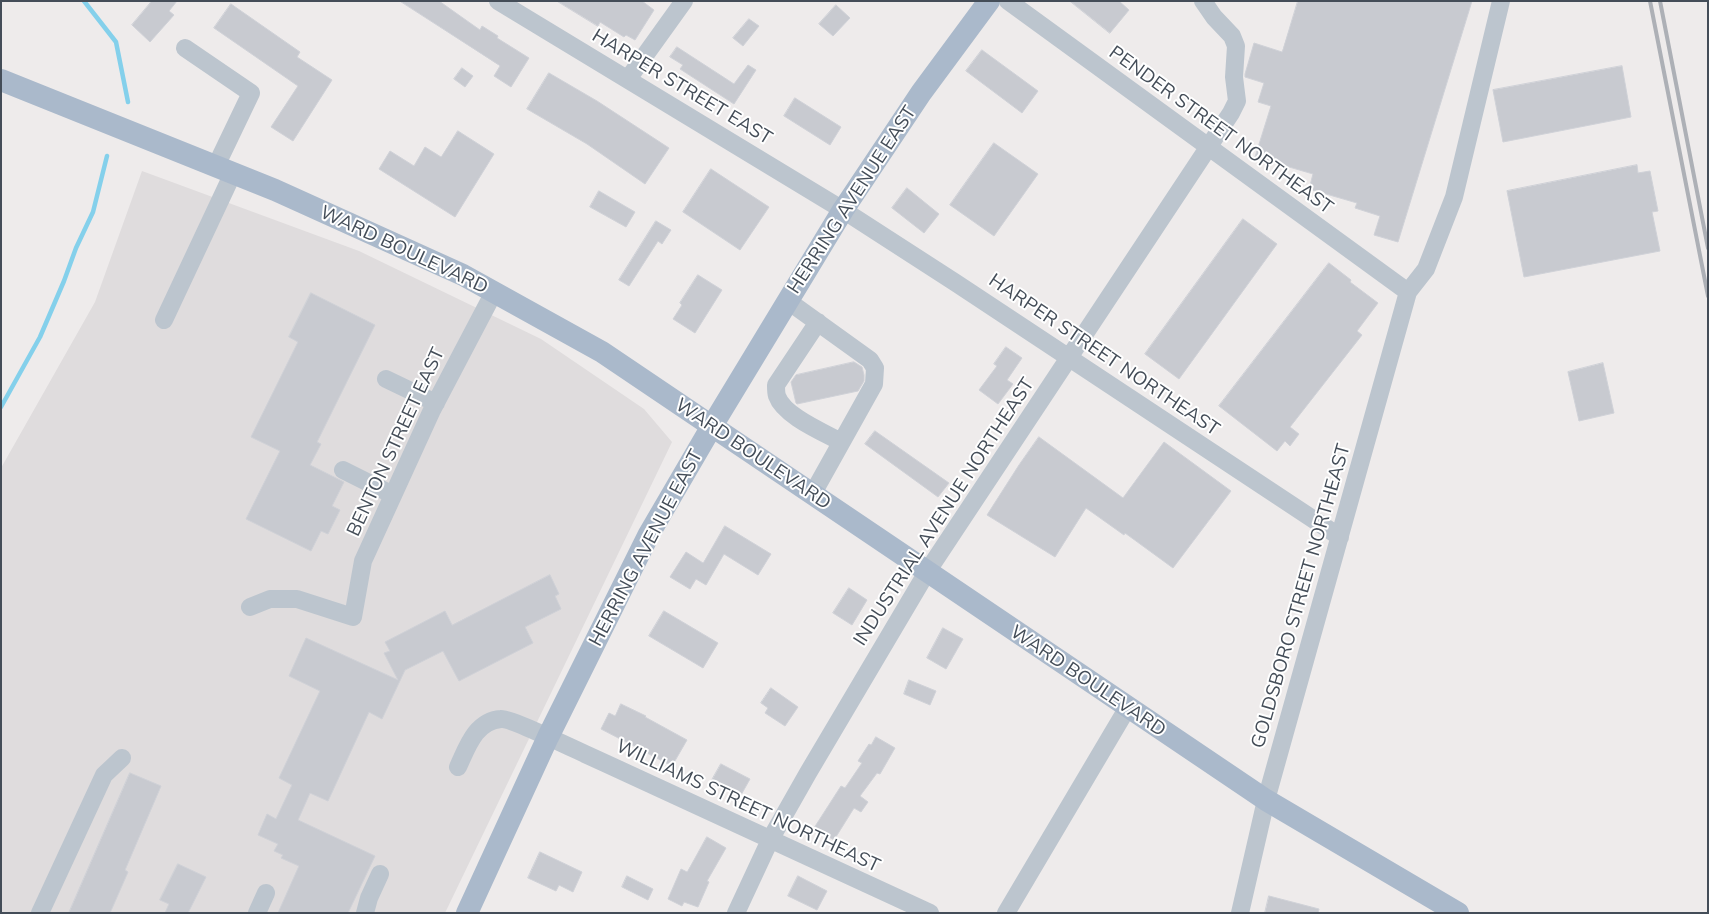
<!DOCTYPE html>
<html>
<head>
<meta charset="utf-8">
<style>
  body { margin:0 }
  #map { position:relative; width:1709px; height:914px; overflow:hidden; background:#eeebeb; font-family:Mulish,sans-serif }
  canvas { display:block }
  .frame { position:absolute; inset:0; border:2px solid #444d58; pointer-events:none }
</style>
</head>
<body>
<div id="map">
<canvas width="1709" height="914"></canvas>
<div class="frame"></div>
</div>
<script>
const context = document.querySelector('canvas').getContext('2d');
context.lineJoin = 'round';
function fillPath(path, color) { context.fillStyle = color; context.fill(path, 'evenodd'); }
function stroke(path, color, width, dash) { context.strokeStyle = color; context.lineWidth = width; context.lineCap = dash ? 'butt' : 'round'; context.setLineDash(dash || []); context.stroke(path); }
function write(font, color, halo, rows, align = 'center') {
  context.font = font + ' Mulish,sans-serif'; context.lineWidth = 4; context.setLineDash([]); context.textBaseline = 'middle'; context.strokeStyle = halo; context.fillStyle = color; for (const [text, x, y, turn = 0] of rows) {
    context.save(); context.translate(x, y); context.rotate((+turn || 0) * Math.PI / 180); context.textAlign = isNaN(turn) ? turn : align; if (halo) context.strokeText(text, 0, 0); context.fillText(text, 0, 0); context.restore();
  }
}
const education = new Path2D(`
  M142,171L359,251L541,339L644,409L672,442L445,913H1V468L95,302Z`);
const stream = new Path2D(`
  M84,1L116,42L128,102
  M1,407L40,337L64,281L76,248L93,212L107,156`);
const building = new Path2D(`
  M152,1H177L169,11L174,15L150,42L132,25Z
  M400,1H439L480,30L482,26L498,36L497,38L529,58L511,87L494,76L500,66Z
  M557,1H642L654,10L635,40L626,35L624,37L600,22L598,26Z
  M1070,1H1119L1129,10L1110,33Z
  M1298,1H1472L1398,242L1374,235L1380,216L1355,208L1357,203L1309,189L1313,174L1255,157L1271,106L1258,102L1264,83L1245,77V74L1254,43L1282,52Z
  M231,4L300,52L297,57L332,80L293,141L271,127L298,86L214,28Z
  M836,5L850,18L833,36L819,24Z
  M749,19L759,26L743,46L733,38Z
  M677,47L734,84L748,65L756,70L734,104L680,69L683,65L670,57Z
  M982,50L1038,91L1022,113L966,71Z
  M1622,66L1631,117L1503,142L1493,90Z
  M462,68L473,76L465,87L454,79Z
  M549,73L597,101L669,148L645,184L587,144L527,109Z
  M795,98L841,127L830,145L784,116Z
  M458,131L494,154L455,217L379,169L390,151L414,166L425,147L441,157Z
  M994,143L1038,174L994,236L950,205Z
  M1637,165L1638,173L1650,171L1658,211L1652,212L1660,251L1524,277L1507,191Z
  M711,169L769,207L740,250L683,212Z
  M907,188L939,214L924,233L892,208Z
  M599,191L635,212L626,227L590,207Z
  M1243,219L1277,244L1179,379L1145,354Z
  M656,221L671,230L662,244L658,241L629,286L619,280Z
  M1329,263L1351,280L1350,282L1378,303L1357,331L1362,335L1290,427L1299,434L1290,446L1285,441L1277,451L1219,406Z
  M698,275L722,290L695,333L673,319L682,305L680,303Z
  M311,293L375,325L317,442L321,444L310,465L344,482L332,506L340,510L328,534L321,531L311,551L246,519L280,451L251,437L298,342L289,337Z
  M1006,347L1022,358L1007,380L1013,384L998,404L979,390L997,366L994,364Z
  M854,362L862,367L864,375V381L858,391L797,404L796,403L791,382L796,375Z
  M1603,363L1614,413L1579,421L1568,372Z
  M875,431L949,483L938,497L865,444Z
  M1039,437L1123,498L1164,442L1231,491L1173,568L1125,533L1124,535L1086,508L1055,557L987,515L1019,465Z
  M725,526L771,554L758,575L724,554L706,585L696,579L690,589L670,577L686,552L703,563Z
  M550,575L559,594L555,596L561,609L525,627L533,643L459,681L443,651L405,670L382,719L369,712L328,801L310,793L298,820L375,856L348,913H278L299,866L281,858L283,855L274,851L278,844L258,835L267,814L276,819L292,785L279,778L320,691L289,676L306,638L398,680L384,653L390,651L385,642L445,611L452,625Z
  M849,588L867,600L852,625L833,613Z
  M664,611L718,643L703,668L649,636Z
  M943,628L963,639L946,669L927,658Z
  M909,680L936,691L930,705L904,694Z
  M771,688L798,707L785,726L765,713L768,708L761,703Z
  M621,704L646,716L645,717L687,740L672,766L601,729L609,713L615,716Z
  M876,737L895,748L880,774L877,773L860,796L868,802L861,812L854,808L834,840L814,828L841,786L845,788L862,763L858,761L869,744L871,745Z
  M721,764L750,779L741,795L712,780Z
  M130,773L161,786L125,870L128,872L110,913H69Z
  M707,837L726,848L707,881L709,882L698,907L684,902L682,906L668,899L681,869L687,872Z
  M540,852L582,872L573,892L559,885L556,891L528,878Z
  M178,864L206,877L188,913H165L169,904L160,900Z
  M627,876L653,889L648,900L622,887Z
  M798,876L827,891L817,910L788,896Z
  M1269,896L1319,909L1318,913H1265Z`);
const minor = new Path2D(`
  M498,1L843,210L956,283L1340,537
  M1008,1L1408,292
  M185,48L251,93L216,166
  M628,79L684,1
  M788,301L870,360L875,368L874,384L812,495
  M164,320L233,173
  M818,322L776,385C776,388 776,393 777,396C784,416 823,432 841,442
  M386,379L436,403
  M343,470L393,495
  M250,607L270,599H297L353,617L363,561L432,410L494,292
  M458,767C467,748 475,721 501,719C510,718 572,748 585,754C700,806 814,860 930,913
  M40,913L104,775L122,758
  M257,913L266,893
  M365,913L369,898L380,874
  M736,913L770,840L808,773L927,572L1231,113L1237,101L1234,77L1236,46L1232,36L1214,17L1203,1
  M1006,913L1128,707
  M1240,913L1266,800L1408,292L1426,269L1454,197L1501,1`);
const major = new Path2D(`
  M1,80L275,190L463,275L602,352L1266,800L1458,913
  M467,913L548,737L649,534L712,426L843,210L921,93L989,1`);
const rail = new Path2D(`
  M1650,1L1708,296
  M1660,1L1708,248`);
const streetNames = [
  ["HARPER STREET EAST",682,87,31],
  ["PENDER STREET NORTHEAST",1221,130,36],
  ["HERRING AVENUE EAST",852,200,-57],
  ["WARD BOULEVARD",404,250,25],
  ["HARPER STREET NORTHEAST",1104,355,34],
  ["BENTON STREET EAST",396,442,-65],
  ["WARD BOULEVARD",753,454,34],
  ["INDUSTRIAL AVENUE NORTHEAST",944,512,-57],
  ["HERRING AVENUE EAST",646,548,-62],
  ["GOLDSBORO STREET NORTHEAST",1301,596,-74],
  ["WARD BOULEVARD",1088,681,34],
  ["WILLIAMS STREET NORTHEAST",748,806,25]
];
fillPath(education, '#dfdcdd');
stroke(stream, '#84d0eb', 4.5);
fillPath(building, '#c8cad0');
stroke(building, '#cfd1d7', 1);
stroke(minor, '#bcc5ce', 18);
stroke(major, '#aab9cb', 22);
stroke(rail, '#adb0b6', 4);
write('19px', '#444d58', '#fff', streetNames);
</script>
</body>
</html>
